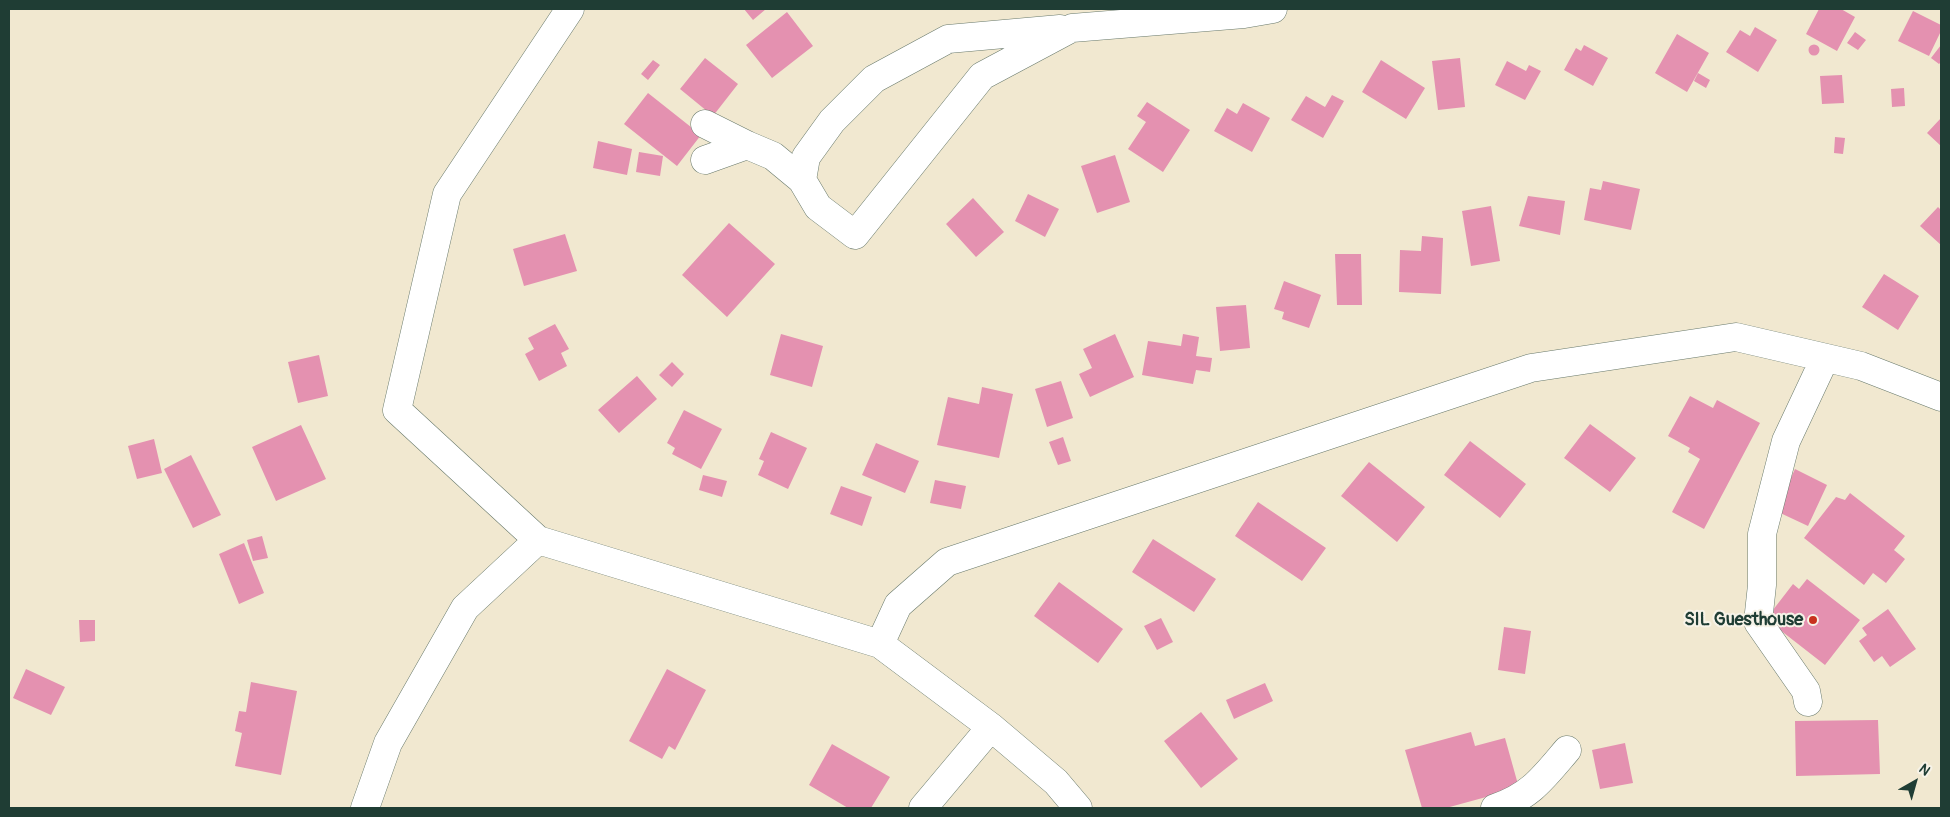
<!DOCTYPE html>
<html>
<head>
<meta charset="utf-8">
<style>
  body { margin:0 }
  #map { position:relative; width:1950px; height:817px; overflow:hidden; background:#f1e8d0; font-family:Pangolin,sans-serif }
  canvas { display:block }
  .frame { position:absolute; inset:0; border:10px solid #1f3d34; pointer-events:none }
  .north { position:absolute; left:1890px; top:757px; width:50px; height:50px; -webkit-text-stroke:4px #f7f3e8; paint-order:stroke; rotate:38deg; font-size:14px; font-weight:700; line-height:20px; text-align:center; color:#1f3d34 }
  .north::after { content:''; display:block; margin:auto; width:18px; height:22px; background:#1f3d34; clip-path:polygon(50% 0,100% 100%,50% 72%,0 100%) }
</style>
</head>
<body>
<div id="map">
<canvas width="1950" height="817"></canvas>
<div class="frame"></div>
<div class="north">N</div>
</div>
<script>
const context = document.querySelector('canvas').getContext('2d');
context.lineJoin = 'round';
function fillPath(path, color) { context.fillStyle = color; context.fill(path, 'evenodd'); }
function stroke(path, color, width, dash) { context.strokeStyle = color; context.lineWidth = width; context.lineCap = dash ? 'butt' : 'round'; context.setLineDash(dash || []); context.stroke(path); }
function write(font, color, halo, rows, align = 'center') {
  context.font = font + ' Pangolin,sans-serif'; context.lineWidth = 4; context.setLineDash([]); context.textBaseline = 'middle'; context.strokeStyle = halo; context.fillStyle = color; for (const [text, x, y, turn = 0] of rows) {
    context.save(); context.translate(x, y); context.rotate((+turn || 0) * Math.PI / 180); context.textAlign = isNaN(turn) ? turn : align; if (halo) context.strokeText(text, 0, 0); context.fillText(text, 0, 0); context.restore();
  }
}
const building = new Path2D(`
  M744,9H766L753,20Z
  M1819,9H1841L1855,17L1837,51L1806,34Z
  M1913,11L1941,25V31L1929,56L1898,41Z
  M787,12L813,46L772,78L746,45Z
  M1755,27L1777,40L1758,72L1726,52L1740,30L1750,36Z
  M1855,32L1866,40L1858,50L1847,43Z
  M1677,34L1709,53L1687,92L1655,73Z
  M1808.5 50a5.5 5.5 0 1 1 11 0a5.5 5.5 0 1 1-11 0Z
  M1584,45L1608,58L1593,86L1564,70L1576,48L1581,51Z
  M1941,45V62L1939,64L1931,58Z
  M705,58L738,84L713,116L680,89Z
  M1460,58L1465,107L1438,110L1432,61Z
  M653,60L660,65L648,80L641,74Z
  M1381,60L1425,88L1406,119L1362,92Z
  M1507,61L1526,71L1529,65L1541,71L1525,100L1495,85Z
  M1698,73L1710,80L1706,88L1694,81Z
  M1842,75L1844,103L1822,104L1820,76Z
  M1904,88L1905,106L1892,107L1891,89Z
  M648,93L701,135L677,166L624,124Z
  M1332,95L1344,101L1323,138L1291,120L1306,96L1325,107Z
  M1147,102L1190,130L1163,172L1128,149L1146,122L1137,116Z
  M1243,103L1270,118L1252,152L1214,131L1227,108L1237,114Z
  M1941,118V146L1927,133Z
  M1835,137L1845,138L1843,154L1834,153Z
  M598,141L632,149L627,175L593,168Z
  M639,152L663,156L660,176L636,172Z
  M1115,155L1130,202L1097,213L1081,166Z
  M1603,181L1640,189L1631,230L1584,220L1590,188L1601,190Z
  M1028,194L1059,209L1045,237L1015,221Z
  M1528,196L1565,201L1560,235L1519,226Z
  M973,198L1004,232L976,257L946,224Z
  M1491,206L1500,261L1471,266L1462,211Z
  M1938,207L1941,210V245L1920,226Z
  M729,223L775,264L727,317L682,275Z
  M565,234L577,271L524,286L513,249Z
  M1422,236L1443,238L1441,294L1399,292L1400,250L1421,251Z
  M1335,254H1361L1362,305H1337Z
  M1884,274L1919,296L1898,330L1862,307Z
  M1284,281L1321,295L1309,328L1282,319L1284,312L1274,309Z
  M1246,305L1250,348L1220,351L1216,307Z
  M555,324L569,349L561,353L567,366L539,381L525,354L534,349L528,338Z
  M781,334L823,346L812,387L770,375Z
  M1115,334L1134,377L1090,397L1079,374L1092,368L1083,349Z
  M1183,334L1199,337L1196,356L1212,358L1210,372L1196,370L1193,384L1142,375L1148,341L1181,346Z
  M319,355L328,396L298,403L288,362Z
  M672,362L684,374L672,387L659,375Z
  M637,376L657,399L619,433L598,410Z
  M1061,381L1073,418L1047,427L1035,389Z
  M982,387L1013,394L999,458L937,445L948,397L979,404Z
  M1690,396L1713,408L1717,400L1760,423L1704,529L1672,512L1700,459L1688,452L1690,448L1668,436Z
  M684,410L722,429L701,469L672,454L675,448L667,443Z
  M1590,424L1636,458L1610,492L1564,458Z
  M301,425L326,479L276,501L252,447Z
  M771,432L807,448L788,489L758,475L764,461L759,459Z
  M1063,437L1071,461L1058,465L1049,442Z
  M154,439L162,473L137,479L128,446Z
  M1470,441L1526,484L1500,518L1444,475Z
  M876,443L919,461L905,493L862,475Z
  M191,455L221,515L193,528L164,469Z
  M1369,462L1425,507L1397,542L1341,496Z
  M1795,469L1827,485L1808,526L1776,511Z
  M703,475L727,481L722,497L699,490Z
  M935,480L966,486L961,509L930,503Z
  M841,486L872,497L862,526L830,514Z
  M1850,493L1905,536L1894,550L1905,559L1886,583L1873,573L1864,585L1804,538L1836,497L1845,500Z
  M1258,502L1326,548L1302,581L1235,536Z
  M262,536L268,558L253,561L247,540Z
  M1153,539L1216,579L1194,612L1132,572Z
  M244,543L264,593L239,604L219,554Z
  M1807,579L1860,620L1825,665L1766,619L1793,584L1799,589Z
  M1059,582L1123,629L1098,663L1034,616Z
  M1888,609L1916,649L1890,667L1882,656L1874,662L1859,641L1867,635L1862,628Z
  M1161,618L1173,642L1157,650L1144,626Z
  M79,620H95V641L80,642Z
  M1504,627L1531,631L1525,674L1498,670Z
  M26,669L65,687L51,715L13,698Z
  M667,669L706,690L675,750L669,746L662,759L629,741Z
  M251,682L297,691L281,775L235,766L242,733L235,731L239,711L246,712Z
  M1265,683L1273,701L1234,719L1226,700Z
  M1201,712L1238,759L1201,788L1164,741Z
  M1878,720L1880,774L1796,776L1795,721Z
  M1471,732L1475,746L1505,738L1519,788L1446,808H1422L1405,750Z
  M1625,743L1633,783L1600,789L1592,750Z
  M832,744L890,777L871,808H848L809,785Z`);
const minor = new Path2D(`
  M570,9L447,194L397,410L538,540L880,644L991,727L1056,782L1078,808
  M705,124L747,145
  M705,160L747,145L773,156L802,180L818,207L855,235L982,76L1072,28L1244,14L1273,9
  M802,180L806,157L832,121L874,79L948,39L1060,29
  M880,644L898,605L947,562L1531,368L1736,337L1861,366L1941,397
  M1808,702L1806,691L1758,622L1762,585V534L1786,441L1825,358
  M365,808L388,743L465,608L538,540
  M923,808L991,727
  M1495,808C1530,797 1544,777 1567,750`);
const markers = [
  [1813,620,5,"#c8321e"]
];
const poiNames = [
  ["SIL Guesthouse",1803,620]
];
fillPath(building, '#e491b0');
stroke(minor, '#68796b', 29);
stroke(minor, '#fff', 28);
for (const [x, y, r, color] of markers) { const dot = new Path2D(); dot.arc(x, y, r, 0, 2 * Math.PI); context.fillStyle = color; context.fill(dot); stroke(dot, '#f7f3e8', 2); }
write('bold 18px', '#1f3d34', '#f7f3e8', poiNames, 'right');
</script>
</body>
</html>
